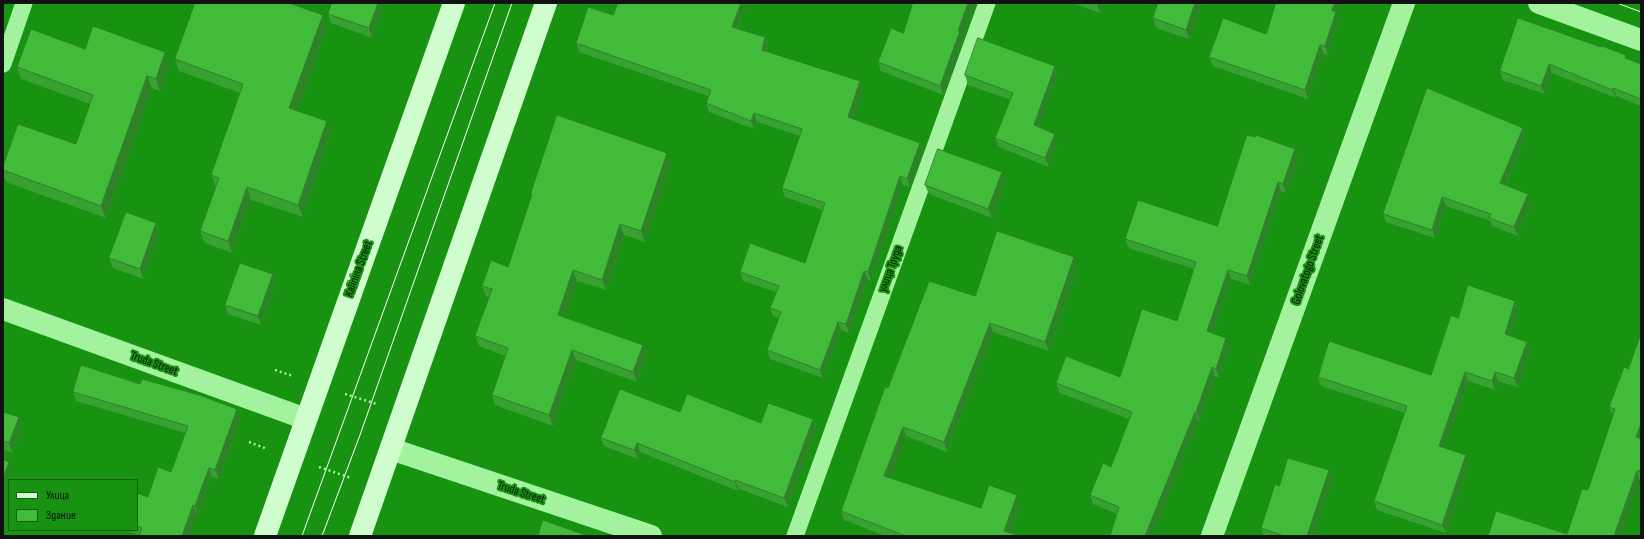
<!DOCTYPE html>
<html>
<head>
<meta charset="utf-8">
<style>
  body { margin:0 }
  #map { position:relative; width:1644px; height:539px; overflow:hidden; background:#189211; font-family:"Sofia Sans Condensed",sans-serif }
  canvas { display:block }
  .frame { position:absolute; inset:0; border:4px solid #111; pointer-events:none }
  .legend { position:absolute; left:8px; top:479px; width:130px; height:52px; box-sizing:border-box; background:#189211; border:1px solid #155e11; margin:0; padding:5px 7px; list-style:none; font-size:12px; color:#111 }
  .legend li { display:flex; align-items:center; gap:8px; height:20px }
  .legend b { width:20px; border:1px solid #155e11 }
</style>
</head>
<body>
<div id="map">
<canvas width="1644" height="539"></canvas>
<div class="frame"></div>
<ul class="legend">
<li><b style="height:5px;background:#cffdcd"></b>Улица</li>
<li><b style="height:11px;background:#42bb3a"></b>Здание</li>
</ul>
</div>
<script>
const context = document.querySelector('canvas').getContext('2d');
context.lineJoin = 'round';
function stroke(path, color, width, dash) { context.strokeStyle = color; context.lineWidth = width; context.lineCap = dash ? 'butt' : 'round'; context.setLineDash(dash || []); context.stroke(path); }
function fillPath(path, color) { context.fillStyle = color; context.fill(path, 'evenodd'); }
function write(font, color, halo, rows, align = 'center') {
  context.font = font + ' "Sofia Sans Condensed",sans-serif'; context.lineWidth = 4; context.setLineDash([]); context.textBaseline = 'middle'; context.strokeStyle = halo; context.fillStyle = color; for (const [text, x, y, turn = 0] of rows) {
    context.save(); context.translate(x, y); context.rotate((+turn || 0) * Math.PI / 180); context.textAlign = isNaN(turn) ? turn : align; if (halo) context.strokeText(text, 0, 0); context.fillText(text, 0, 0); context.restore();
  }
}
const path = new Path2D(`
  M275,370L293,376
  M345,394L377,404
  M249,442L267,449
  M319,467L351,478`);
const service = new Path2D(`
  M3,64L24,3
  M795,536L987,3`);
const minor = new Path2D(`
  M1539,3L1641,40
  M3,309L306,419
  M391,449L651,536
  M1212,536L1404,3`);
const secondary = new Path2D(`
  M265,536L454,3
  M360,536L546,3`);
const tram = new Path2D(`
  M1617,3L1641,12
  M302,536L495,3
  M322,536L360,435L512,3`);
const wall = new Path2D(`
  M618,3H743L745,9L738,29L765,37L768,45L767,52L860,81L863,90L853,119L920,143L923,152L910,187L903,185L871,281L868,280L849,333L841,330L823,378L770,359L767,350L779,318L773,316L770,308L776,292L743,281L740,272L805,263L823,210L785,197L782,188L800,136L757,122L754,129L709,112L706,103L708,96L579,52L576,43L613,15Z
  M913,3H975L962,38L963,40L943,95L881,71L878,62L903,33Z
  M1072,3H1103L1100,13Z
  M1202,3L1189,39L1156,28L1153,18Z
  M382,11L372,38L331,23L328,14Z
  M1337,15L1339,21L1328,55L1324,54L1308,99L1213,66L1209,57L1266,34Z
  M1518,18L1641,64V106L1616,96V98L1552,73L1545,94L1503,80L1500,71Z
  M327,27L297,111L331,133L303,217L251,200L232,253L205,243L200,231L216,187L211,175L240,93L179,71L175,59Z
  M85,49L170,64L160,91L152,88L106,218L6,182L3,174V166L76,144L90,104L21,79L17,67Z
  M965,75H1058L1039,127L1058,143L1049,167L999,147L995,138L1011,100L968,85Z
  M1523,128L1526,137L1506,185L1531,202L1518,236L1492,226L1490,221L1446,206L1435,238L1386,222L1383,214Z
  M1255,137L1295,149L1299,159L1286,193L1281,191L1250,285L1231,279L1213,333L1230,347L1219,378L1215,377L1200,421H1198L1152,536H1110L1117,514L1093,504L1090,495L1111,467L1129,419L1060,393L1056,383L1120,377L1177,321L1194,269L1129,248L1125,239L1217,226Z
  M671,163L645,242L624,235L606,290L577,281L564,317L643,345L647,356L637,382L576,360L553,426L495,405L492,395L505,356L479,346L475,336L489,297L486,296L482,286L508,267L532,196L531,193Z
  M1005,181L992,218L929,194L925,185Z
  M156,223L159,232L143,279L113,268L109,258Z
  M1077,267L1049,351L993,332L947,452L906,436L890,478L981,508L1020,505L1010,533L1019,536H885L844,520L841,511L888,388L975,296Z
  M276,284L261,325L228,314L225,305Z
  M1515,301L1519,310L1510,336L1527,342L1530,351L1518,387L1498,381L1495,390L1468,381L1445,448L1469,464L1446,533L1377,510L1374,501L1405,413L1321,386L1318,377L1431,375L1458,318Z
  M1641,334V480H1640L1567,534L1588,490L1613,416L1609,407L1628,369Z
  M73,392L240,419L219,479L212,477L198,515L197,514L139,535L125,530H137V493L148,497L171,472L185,433L76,401Z
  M3,412L19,417L22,426L12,453L3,449Z
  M680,412L761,423L813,419L816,428L788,507L739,489L738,491L640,452L638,459L604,446L601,438Z
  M1329,470L1332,480L1313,536H1264L1261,528L1279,486Z`);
const shadedWall = new Path2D(`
  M378,3L382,11L372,38L369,28Z
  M741,3H743L745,9L735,35L732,27Z
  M968,3H975L962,38L963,40L943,95L940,86Z
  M1097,3H1103L1100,13L1097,4Z
  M1195,3H1202L1189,39L1186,30Z
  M1335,3H1341L1337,15L1339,21L1328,55L1325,46L1332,10Z
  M323,15L327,27L294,120L289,108Z
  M765,37L768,45L765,58L762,50Z
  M1320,45L1324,54L1308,99L1305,90Z
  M165,52L170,64L160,91L156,79Z
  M1549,64L1552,73L1545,94L1541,86Z
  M1055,66L1058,75L1037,134L1034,125Z
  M147,76L152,88L106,218L101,206Z
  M860,81L863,90L851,126L848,117Z
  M1613,88L1616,96V98L1612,90Z
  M754,113L757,122L754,129L751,121Z
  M327,121L331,133L303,217L298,205Z
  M1523,128L1526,137L1503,191L1500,183Z
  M1055,134L1058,143L1049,167L1045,158Z
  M920,143L923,152L910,187L907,179Z
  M1295,149L1299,159L1286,193L1283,184Z
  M667,153L671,163L645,242L641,231Z
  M1002,172L1005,181L992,218L988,209Z
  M900,176L903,185L871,281L868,272Z
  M1278,182L1281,191L1250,285L1247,276Z
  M247,187L251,200L232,253L228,241Z
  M1528,194L1531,202L1518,236L1514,227Z
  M1442,197L1446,206L1435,238L1432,230Z
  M156,223L159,232L143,279L140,269Z
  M620,224L624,235L606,290L602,280Z
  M1074,257L1077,267L1049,351L1045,342Z
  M573,270L577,281L561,325L558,315Z
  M1228,270L1231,279L1210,341L1207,331Z
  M864,271L868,280L849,333L846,324Z
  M273,274L276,284L261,325L258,316Z
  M1515,301L1519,310L1508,343L1505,334Z
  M838,322L841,330L823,378L820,370Z
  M990,323L993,332L947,452L944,442Z
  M1226,338L1230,347L1219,378L1216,369Z
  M1527,342L1530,351L1518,387L1514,378Z
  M643,345L647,356L637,382L633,372Z
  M572,350L576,360L553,426L549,415Z
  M1212,367L1215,377L1200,421L1196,412Z
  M1465,372L1468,381L1443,455L1439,446Z
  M1495,372L1498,381L1495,390L1492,381Z
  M237,409L240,419L219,479L215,470Z
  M1195,412L1198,421L1152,536H1145Z
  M19,417L22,426L12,453L9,443Z
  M813,419L816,428L788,507L784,498Z
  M1641,424V442L1636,437Z
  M903,427L906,436L888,486L884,476Z
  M637,443L640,452L638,459L634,450Z
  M1466,455L1469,464L1446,533L1442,525Z
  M9,462L11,467L3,489V479Z
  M1641,467V476L1639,472Z
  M209,468L212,477L198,515L195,506Z
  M1329,470L1332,480L1313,536H1307Z
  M1637,471L1640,480L1621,536H1614Z
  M735,480L739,489L738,491L735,482Z
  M1017,495L1020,505L1009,536L1004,531Z
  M193,505L197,514L189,536H182Z`);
const building = new Path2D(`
  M195,3H289L323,15L289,108L327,121L298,205L247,187L228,241L200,231L219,178L211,175L243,84L175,59Z
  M332,3H378L369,28L328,14Z
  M618,3H741L732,27L765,37L762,50L860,81L848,117L920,143L907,179L900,176L868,272L864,271L846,324L838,322L820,370L767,350L781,312L770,308L779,286L740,272L750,243L805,263L825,203L782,188L802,129L754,113L751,121L706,103L711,90L576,43L588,7L613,15Z
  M913,3H968L958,31H960L940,86L878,62L891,28L903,33Z
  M1158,3H1195L1186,30L1153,18Z
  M1276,3H1335L1332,10L1336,12L1325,46L1320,45L1305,90L1209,57L1223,18L1266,34Z
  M1518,18L1601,47L1602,46L1626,55L1625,58L1641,64V99L1613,88L1612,90L1549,64L1541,86L1500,71Z
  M93,26L165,52L156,79L147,76L101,206L3,170V166L18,124L76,144L93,95L17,67L31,29L85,49Z
  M978,38L1055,66L1034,125L1055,134L1045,158L995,138L1013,93L965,75Z
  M1427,88L1523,128L1500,183L1528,194L1514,227L1489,218L1491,214L1442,197L1432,230L1383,214Z
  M557,115L667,153L641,231L620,224L602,280L573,270L558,315L643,345L633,372L572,350L549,415L492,395L508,348L475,336L492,289L482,286L491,260L508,267L532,194L531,193Z
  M1247,135L1255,137L1256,135L1295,149L1283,184L1278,182L1247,276L1228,270L1207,331L1226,338L1216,369L1212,367L1196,412H1195L1145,536H1110L1119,507L1090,495L1103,463L1111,467L1132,412L1056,383L1066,356L1120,377L1142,309L1177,321L1196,262L1125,239L1138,200L1217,226Z
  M938,149L1002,172L988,209L925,185Z
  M126,212L156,223L140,269L109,258Z
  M997,231L1074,257L1045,342L990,323L944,442L903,427L884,476L981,508L989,485L1017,495L1004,531L1019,536H906L841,511L885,387L888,388L929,281L975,296Z
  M240,263L273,274L258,316L225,305Z
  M1468,285L1515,301L1505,334L1527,342L1514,378L1495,372L1492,381L1465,372L1439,446L1466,455L1442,525L1374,501L1407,406L1318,377L1329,341L1431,375L1451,315L1458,318Z
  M1641,334V424L1636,437L1641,439V467L1639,472L1637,471L1614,536H1488L1496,511L1567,534L1582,489L1588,490L1615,409L1609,407L1624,367L1628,369Z
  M81,365L140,384L142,379L199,395L237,409L215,470L209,468L195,506L193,505L182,536H139L142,528L137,526V493L148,497L158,467L171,472L188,426L73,392Z
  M620,389L680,412L687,394L761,423L768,403L813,419L784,498L735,480V482L637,443L634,450L601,438Z
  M3,412L19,417L9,443L3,441Z
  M1288,458L1329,470L1307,536H1284L1261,528L1275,484L1279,486Z
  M3,459L9,462L3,479Z
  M543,520L588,536H538Z`);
const streetNames = [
  ["Kalinina Street",359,269,-70],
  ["улица Труда",891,269,-70],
  ["Golovatogo Street",1308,270,-70],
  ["Truda Street",154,364,20],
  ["Truda Street",521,493,18]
];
stroke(path, '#a3f39e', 2.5, [2, 3]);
stroke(service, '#a3f39e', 17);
stroke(minor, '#a3f39e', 22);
stroke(secondary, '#cffdcd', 22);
stroke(tram, '#fff', 1);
fillPath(wall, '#39a132');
fillPath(shadedWall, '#2e8329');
fillPath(building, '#42bb3a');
stroke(building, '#2e8329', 1);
write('12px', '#111', '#189211', streetNames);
</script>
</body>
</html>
